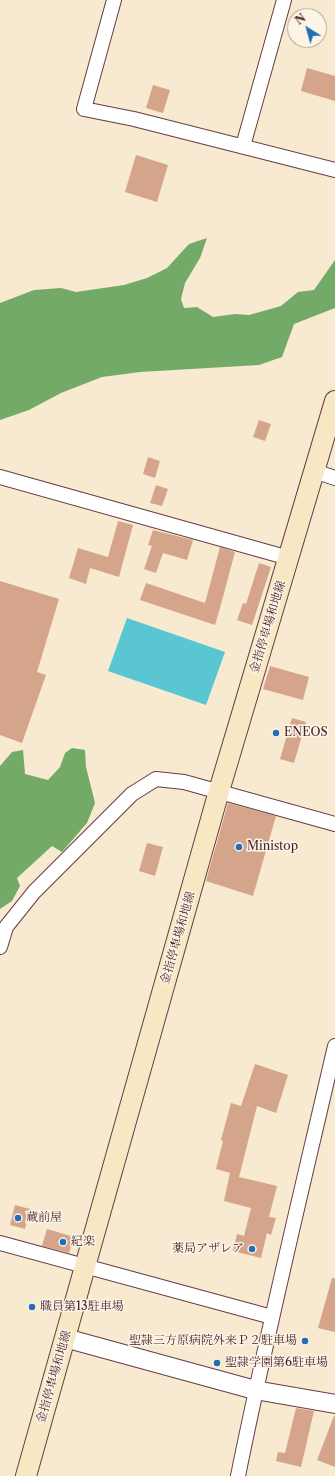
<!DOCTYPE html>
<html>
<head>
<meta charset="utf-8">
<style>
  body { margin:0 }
  #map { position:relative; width:335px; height:1476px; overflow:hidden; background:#f8e9d1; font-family:"Libre Caslon Text",serif }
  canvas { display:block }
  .north { position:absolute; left:287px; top:8px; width:40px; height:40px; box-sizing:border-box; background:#fcf5e5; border:1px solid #b59f9b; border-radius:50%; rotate:323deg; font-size:11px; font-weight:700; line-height:16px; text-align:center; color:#4a1f2b }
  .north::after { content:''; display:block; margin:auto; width:14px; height:18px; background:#1f6fb2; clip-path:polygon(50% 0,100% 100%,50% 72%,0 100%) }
</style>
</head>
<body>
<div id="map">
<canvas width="335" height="1476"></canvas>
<div class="north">N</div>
</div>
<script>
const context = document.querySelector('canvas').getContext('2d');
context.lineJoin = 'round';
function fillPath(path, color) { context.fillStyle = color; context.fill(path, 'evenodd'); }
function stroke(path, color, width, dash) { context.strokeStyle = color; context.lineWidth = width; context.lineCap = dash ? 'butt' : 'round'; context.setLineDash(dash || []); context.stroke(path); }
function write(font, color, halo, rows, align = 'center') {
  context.font = font + ' "Libre Caslon Text","Noto Serif JP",serif'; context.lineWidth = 3; context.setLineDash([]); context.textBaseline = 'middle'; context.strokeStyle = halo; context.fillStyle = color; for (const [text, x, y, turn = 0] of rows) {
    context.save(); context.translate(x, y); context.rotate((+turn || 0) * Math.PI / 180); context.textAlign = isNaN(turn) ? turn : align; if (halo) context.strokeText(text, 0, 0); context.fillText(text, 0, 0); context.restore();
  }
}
const forest = new Path2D(`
  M207,238L200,258L185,283L181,299L184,308L197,307L213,317L235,314L249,315L281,306L298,292L314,290L335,260V308L294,324L282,357L259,365L140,372L102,377L61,393L29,410L0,420V303L34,290L61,288L76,292L124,285L147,278L167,268L189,244Z
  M72,748L85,750L86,767L95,803L87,823L62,852L52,846L17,878L20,886L12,901L0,909V766L12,752L23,750L25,774L48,780L60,767L65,753Z`);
const water = new Path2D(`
  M127,618L225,652L206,705L108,671Z`);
const building = new Path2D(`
  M307,68L335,76V101L301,91Z
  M153,85L170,90L163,113L146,108Z
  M136,155L168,165L157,202L125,192Z
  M259,420L271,424L265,441L253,437Z
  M148,457L160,461L155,478L143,474Z
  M156,485L168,489L162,506L150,503Z
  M118,521L133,525L119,577L90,568L86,584L69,578L78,548L108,557Z
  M153,530L193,540L187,560L163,553L156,573L144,569L152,546L148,545Z
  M220,547L235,552L220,608L215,625L140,600L146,583L205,603Z
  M259,563L271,567L252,625L237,620L243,603L246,604Z
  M0,581L59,599L37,672L46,675L22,743L0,735Z
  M270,666L309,677L303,700L263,689Z
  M292,718L306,722L294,763L280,759Z
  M228,803L276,816L253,896L206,881Z
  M147,843L163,847L155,876L139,871Z
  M255,1064L288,1075L276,1113L257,1106L239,1177L277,1186L269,1217L276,1218L271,1235L267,1233L261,1258L233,1251L237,1234L244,1236L251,1208L224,1201L230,1173L216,1169L223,1141L221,1140L231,1103L241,1106Z
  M15,1205L30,1209L25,1229L10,1225Z
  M47,1229L74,1237L69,1253L42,1246Z
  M332,1278H335V1332L318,1328Z
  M296,1408L314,1411L301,1467L276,1461L278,1452L285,1453Z
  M334,1416H335V1467L317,1460Z`);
const minor = new Path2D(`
  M114,0L84,109L134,119L335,170
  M243,146L284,0
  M314,471L335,478
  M0,477L289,558
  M0,947L6,927L34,892L132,794L156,779L184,782L335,824
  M0,1243L272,1317
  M238,1476C267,1332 302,1189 335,1046`);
const tertiary = new Path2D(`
  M65,1338L255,1390L335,1404`);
const secondary = new Path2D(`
  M26,1476L219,791L335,401`);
const markers = [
  [276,733,4,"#1f6fb2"],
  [239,847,4,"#1f6fb2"],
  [18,1218,4,"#1f6fb2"],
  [63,1242,4,"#1f6fb2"],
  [252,1249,4,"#1f6fb2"],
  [32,1307,4,"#1f6fb2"],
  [305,1341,4,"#1f6fb2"],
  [217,1363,4,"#1f6fb2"]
];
const streetNames = [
  ["金指停車場和地線",268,627,-73],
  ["金指停車場和地線",178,938,-74],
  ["金指停車場和地線",54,1377,-74]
];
const poiNames = [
  ["ENEOS",284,733],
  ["Ministop",247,847],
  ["蔵前屋",26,1218],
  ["紀楽",71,1242],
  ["薬局アザレア",244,1249,"right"],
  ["職員第13駐車場",40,1307],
  ["聖隷三方原病院外来Ｐ２駐車場",297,1341,"right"],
  ["聖隷学園第6駐車場",225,1363]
];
fillPath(forest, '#73aa67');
fillPath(water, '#59c6d1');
fillPath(building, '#d4a58a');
stroke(minor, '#643d44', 16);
stroke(tertiary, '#643d44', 20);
stroke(secondary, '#643d44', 22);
stroke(minor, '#fff', 14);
stroke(tertiary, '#fff', 18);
stroke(secondary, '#f7e8c3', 20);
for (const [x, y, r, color] of markers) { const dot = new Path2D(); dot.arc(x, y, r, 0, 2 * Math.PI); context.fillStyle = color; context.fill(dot); stroke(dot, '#fcf5e5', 1.5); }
write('12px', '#4a1f2b', '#fcf5e5', streetNames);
write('12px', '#4a1f2b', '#fcf5e5', poiNames, 'left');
</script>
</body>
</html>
